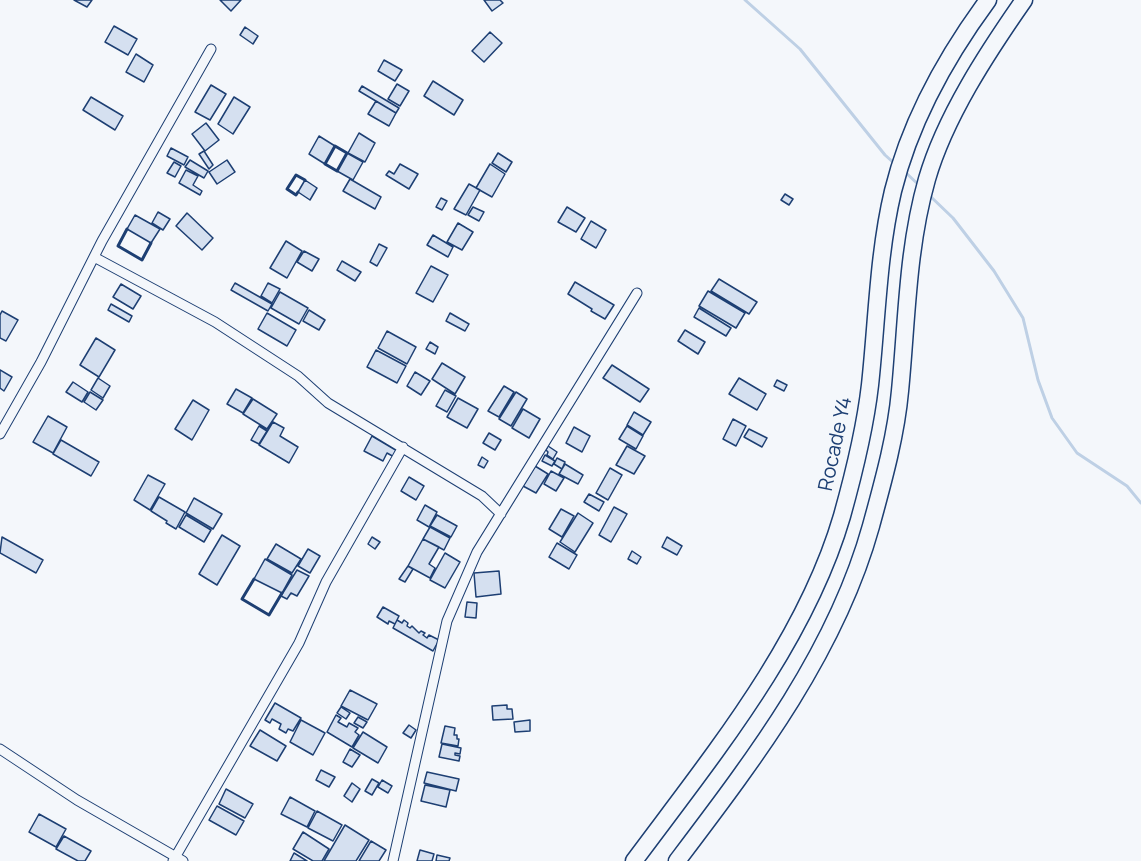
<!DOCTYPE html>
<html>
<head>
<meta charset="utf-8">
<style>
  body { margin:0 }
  canvas { display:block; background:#f4f7fb }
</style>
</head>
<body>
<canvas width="1141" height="861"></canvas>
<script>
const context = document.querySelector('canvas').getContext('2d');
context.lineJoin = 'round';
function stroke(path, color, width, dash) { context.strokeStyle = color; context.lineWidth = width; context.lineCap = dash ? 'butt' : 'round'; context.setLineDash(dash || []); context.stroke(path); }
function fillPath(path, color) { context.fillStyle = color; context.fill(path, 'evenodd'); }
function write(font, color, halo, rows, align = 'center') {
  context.font = font + ' Manrope,sans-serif'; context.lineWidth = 4.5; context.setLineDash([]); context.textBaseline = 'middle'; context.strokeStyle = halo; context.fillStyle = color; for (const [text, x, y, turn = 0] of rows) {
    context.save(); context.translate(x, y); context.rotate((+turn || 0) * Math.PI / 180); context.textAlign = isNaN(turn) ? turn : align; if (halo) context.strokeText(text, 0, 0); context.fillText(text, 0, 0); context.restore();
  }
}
const stream = new Path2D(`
  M745,0L800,49L885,155L895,164
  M905,172L920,186
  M929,195L953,218L994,271L1023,318L1038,380L1052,418L1077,453L1127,486L1141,503`);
const building = new Path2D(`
  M74,0H92L87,7Z
  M220,0H241L231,11Z
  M484,0H500L503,3L492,11Z
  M114,26L137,39L128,55L105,42Z
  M245,27L258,36L253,44L240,35Z
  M490,32L502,43L484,62L472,51Z
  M136,54L153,65L144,82L126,72Z
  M384,60L402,70L395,81L378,71Z
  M433,81L463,100L454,115L424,96Z
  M397,84L409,91L400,106L388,99Z
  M211,85L226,94L210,120L195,112Z
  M362,86L399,108L396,113L359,91Z
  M91,97L123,116L115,130L83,110Z
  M234,97L250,107L233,134L218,124Z
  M376,101L396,113L389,126L368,114Z
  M206,123L219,140L205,151L192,134Z
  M359,133L375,143L365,162L348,153Z
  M319,136L335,146L325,164L309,154Z
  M171,148L188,157L184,165L167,156Z
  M204,151L213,165L209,169L199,154Z
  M347,153L363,162L353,180L337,171Z
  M498,153L512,162L506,172L492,163Z
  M190,160L208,171L204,178L185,167Z
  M227,160L235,172L217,184L209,172Z
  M174,162L181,166L175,177L167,173Z
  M400,164L418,174L409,189L386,175L389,171L394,174Z
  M490,164L505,174L492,197L476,188Z
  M186,170L198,176L193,185L202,191L200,195L179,183Z
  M350,179L381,197L375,209L343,191Z
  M305,180L317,188L310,200L298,192Z
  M469,184L480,190L466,215L454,209Z
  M785,194L793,199L789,205L781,200Z
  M441,198L447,201L442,210L436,207Z
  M473,207L484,212L479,221L468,215Z
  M567,207L585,218L576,232L558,222Z
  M158,212L170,219L163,230L152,223Z
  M187,213L213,238L202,250L176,226Z
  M135,215L160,229L151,243L127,229Z
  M591,221L606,230L596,248L581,239Z
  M458,223L473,232L462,250L447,242Z
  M433,235L453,247L448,257L427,245Z
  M286,241L302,251L287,278L270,268Z
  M379,244L387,248L377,266L370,262Z
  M304,251L319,259L312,271L297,262Z
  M342,261L361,272L355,281L337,270Z
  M431,266L448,275L433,302L416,293Z
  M719,279L757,302L749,314L711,291Z
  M575,282L614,305L605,319L591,311L592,309L568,294Z
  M235,283L272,304L268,311L231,290Z
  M268,283L280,289L272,303L261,296Z
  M121,284L141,296L133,309L113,297Z
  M708,291L745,313L736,328L699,306Z
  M280,292L308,308L299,324L271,308Z
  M111,304L132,316L129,322L108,310Z
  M699,308L731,328L726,336L694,317Z
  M309,310L325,320L319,330L303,321Z
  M2,311L18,320L6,341L0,338V315Z
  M267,313L296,330L287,346L258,329Z
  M450,313L469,324L465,331L446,321Z
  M685,330L705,342L698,354L678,341Z
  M387,331L416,347L407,364L378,348Z
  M96,338L115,350L99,377L80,365Z
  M430,342L438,347L435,354L426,349Z
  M376,350L406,366L397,383L367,367Z
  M442,363L465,377L455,394L432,379Z
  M612,365L649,389L640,402L603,378Z
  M0,370L12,377L4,391L0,388Z
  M415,372L430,381L421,395L407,386Z
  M98,378L110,386L103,398L91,390Z
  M739,378L766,394L757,410L729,394Z
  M777,380L787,385L784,391L774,386Z
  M73,382L88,392L82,402L66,392Z
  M504,386L514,392L499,417L488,411Z
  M236,389L252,398L243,413L227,404Z
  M445,390L456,396L447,412L436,406Z
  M90,392L103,400L96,410L84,402Z
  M516,392L527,399L511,426L499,419Z
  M458,398L478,409L467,428L447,417Z
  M253,399L277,414L267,429L243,414Z
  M193,400L209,410L192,440L175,429Z
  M523,409L540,419L529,438L512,428Z
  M634,412L651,422L643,435L627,425Z
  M48,416L67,427L53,453L33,442Z
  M733,419L746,426L736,446L723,439Z
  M273,422L284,428L280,436L298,447L289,463L259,445Z
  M259,426L267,431L259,444L251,440Z
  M627,426L643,436L636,449L619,439Z
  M574,427L590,436L582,452L566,443Z
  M749,429L767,438L762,447L744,437Z
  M489,433L501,440L495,450L483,443Z
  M372,436L399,452L396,458L387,453L383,461L364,451Z
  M61,440L99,462L91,476L53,454Z
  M548,446L557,452L553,459L547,455L548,452L546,450Z
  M627,446L645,456L634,474L616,465Z
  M545,455L555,461L552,466L542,461Z
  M482,457L488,461L484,468L478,465Z
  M557,458L565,462L562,469L554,464Z
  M565,464L583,475L578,484L559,474Z
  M535,466L548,474L536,493L523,486Z
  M610,468L622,475L608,500L596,493Z
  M551,471L564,478L556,491L544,484Z
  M148,475L165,484L150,510L134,500Z
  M409,477L424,486L416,500L401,491Z
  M589,494L604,502L599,511L584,502Z
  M159,497L185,512L176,529L166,523L167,521L151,511Z
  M194,498L222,514L213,529L186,513Z
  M425,505L437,512L429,527L417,520Z
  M614,507L627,514L611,542L599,535Z
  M561,509L574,516L562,537L549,529Z
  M578,513L593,523L575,552L560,542Z
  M186,515L211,530L204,542L179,527Z
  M437,515L457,526L451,537L430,526Z
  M430,527L450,538L444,550L423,539Z
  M222,535L240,546L217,585L199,574Z
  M2,537L43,560L36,573L0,553Z
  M372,537L380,542L375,549L368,544Z
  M667,537L682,546L677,555L662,547Z
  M423,539L439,547L429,564L435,568L430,578L408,566Z
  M557,543L577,555L569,569L549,557Z
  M276,544L301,559L292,573L267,559Z
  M308,549L320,556L310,573L298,566Z
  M632,551L641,557L637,564L628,559Z
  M445,553L460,562L445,588L430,580Z
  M265,559L292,575L282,593L254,579Z
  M408,566L413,569L405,582L399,579Z
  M297,570L309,576L297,596L291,593L287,599L281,596Z
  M499,571L501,594L476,597L474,573Z
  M467,602L477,603L476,618L465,617Z
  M383,607L399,616L395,624L389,621L388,624L377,617Z
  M397,620L402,623L404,620L408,623L407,626L410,628L412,626L419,633L421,631L425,633L423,635L427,638L429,635L439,640L433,651L393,628Z
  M350,690L377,704L368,720L341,706Z
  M275,703L301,718L293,731L288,729L286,733L279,729L281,724L272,719L270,723L265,720Z
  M507,705V709H512L513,719L493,720L492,706Z
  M341,707L350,713L346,719L337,713Z
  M336,715L341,718L338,722L347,727L349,723L358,728L355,732L359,735L352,747L327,732Z
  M358,717L367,722L363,728L354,723Z
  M301,720L325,733L313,755L290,742Z
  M530,720V731L515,732L514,722Z
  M409,725L416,730L411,738L403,733Z
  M445,726L455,728L454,735H457V739H459L458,746L441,743Z
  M260,730L286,746L277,761L250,746Z
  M363,732L387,747L378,763L353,748Z
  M442,744L461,748L460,754L455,753V755L460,756L459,761L439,757Z
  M350,749L360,755L352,767L343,762Z
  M321,770L335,777L329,787L316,780Z
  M427,772L459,779L456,791L424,783Z
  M372,779L379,783L372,795L365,791Z
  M382,780L392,786L388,793L378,787Z
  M352,783L360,789L352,802L344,796Z
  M425,785L450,790L446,807L421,801Z
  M226,789L253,804L245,818L219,804Z
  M290,797L315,811L307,827L281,814Z
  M217,806L244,821L236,835L209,820Z
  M317,811L342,825L333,841L308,828Z
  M39,814L66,829L56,847L29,832Z
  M345,825L369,840L356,861H324Z
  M303,832L329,849L322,861H313L293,849Z
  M64,836L91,851L85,861H78L56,849Z
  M371,841L386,850L379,861H359Z
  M420,850L434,854L432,861H417Z
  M294,853L307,861H290Z
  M437,855L450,858L449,861H436Z`);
const street = new Path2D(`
  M94,257L215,322L298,376L328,403L482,496L501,514
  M0,434L41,362L102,241L211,49
  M0,749L77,800L183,861
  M173,861L299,643L326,582L403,447
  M393,861L447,621L477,552L637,293`);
const highway = new Path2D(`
  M634,861C712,756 805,643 842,516C854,473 865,429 870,385C877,321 878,254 893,191C910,122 946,57 988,0
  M677,861C755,758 836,652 871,526C883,482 896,436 900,391C907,320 907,249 927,179C945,117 987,53 1024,0`);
const wall = new Path2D(`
  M335,146L347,153L337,171L325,164Z
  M298,192L296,195L287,189L296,175L305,180
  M127,229L118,246L142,260L151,243
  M254,579L242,599L269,615L282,593`);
const streetNames = [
  ["Rocade Y4",836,444,-78]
];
stroke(stream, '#bed0e5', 3);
fillPath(building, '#d5e0f0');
stroke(building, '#1d3f73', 1.5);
stroke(street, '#1d3f73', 11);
stroke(highway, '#1d3f73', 19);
stroke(street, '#f4f7fb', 9);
stroke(highway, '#f4f7fb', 16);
stroke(wall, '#1d3f73', 3);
write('20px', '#1d3f73', '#f4f7fb', streetNames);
</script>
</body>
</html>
